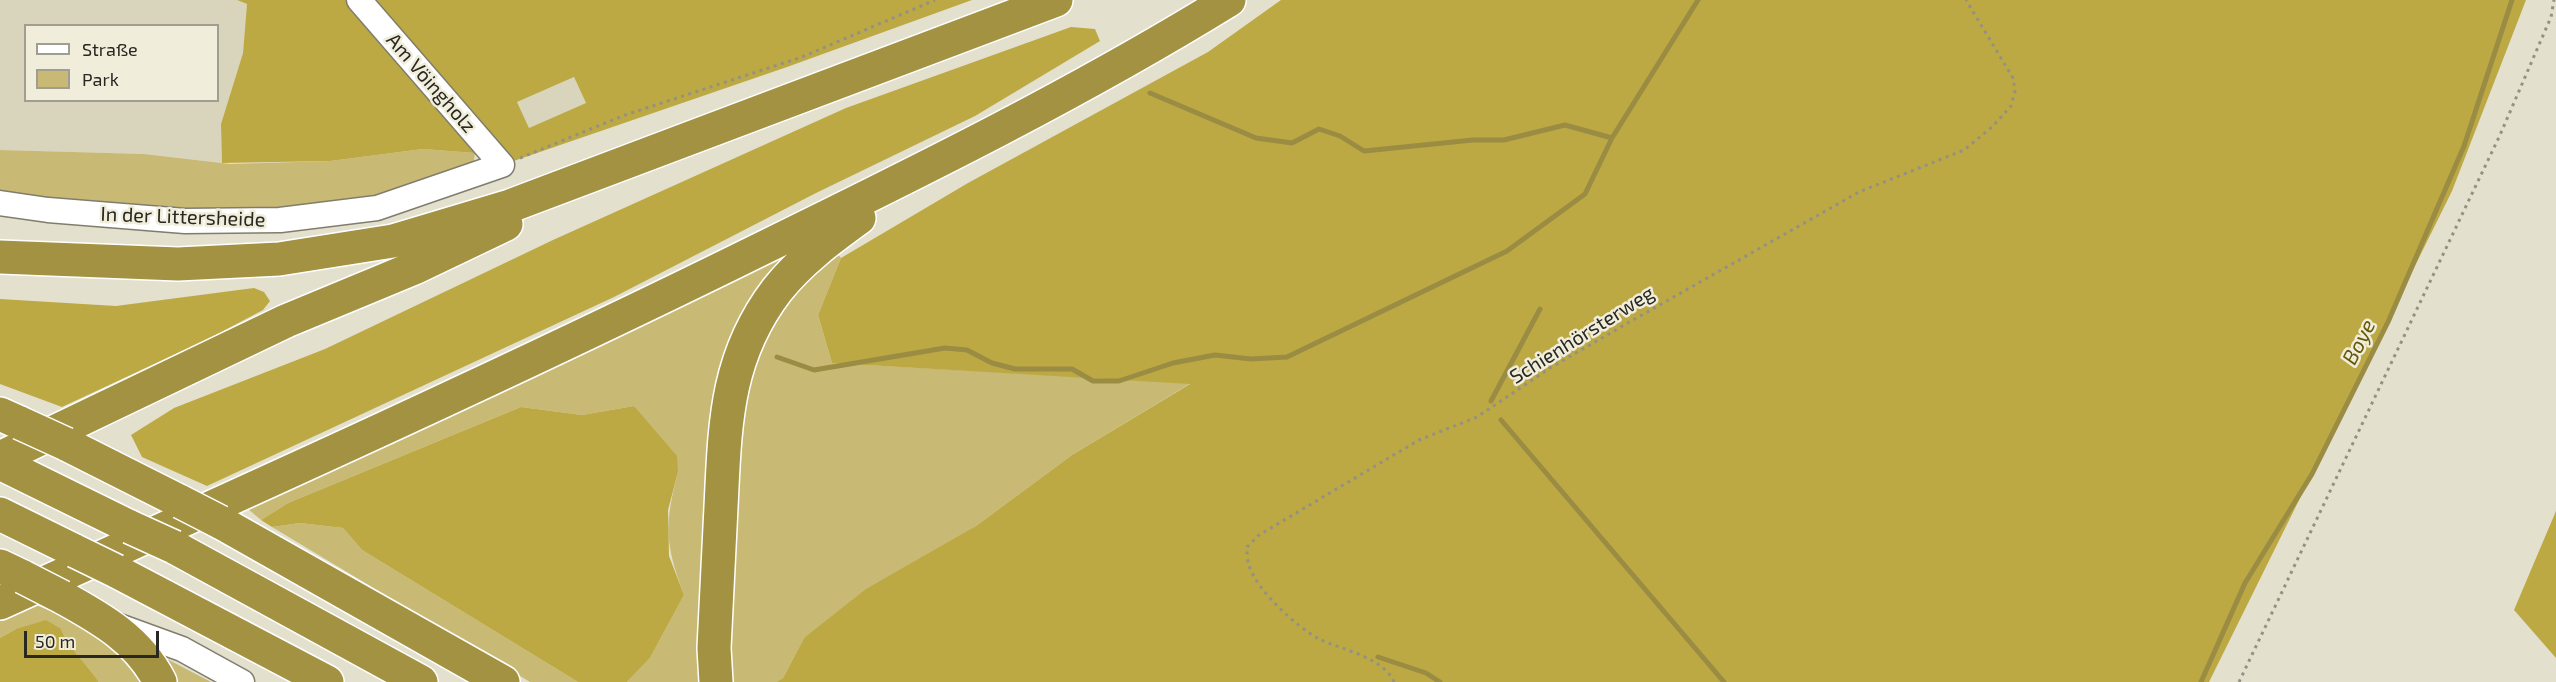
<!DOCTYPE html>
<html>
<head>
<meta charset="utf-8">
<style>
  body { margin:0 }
  #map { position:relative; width:2556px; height:682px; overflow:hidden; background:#e3e0ce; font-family:"Exo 2",sans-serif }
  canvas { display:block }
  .legend { position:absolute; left:24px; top:24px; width:195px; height:78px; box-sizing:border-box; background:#f0eddb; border:2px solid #a09e91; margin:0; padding:8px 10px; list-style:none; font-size:18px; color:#292721 }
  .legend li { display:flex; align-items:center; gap:12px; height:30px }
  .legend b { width:30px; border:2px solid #a09e91 }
  .scale { position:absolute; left:24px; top:631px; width:135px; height:27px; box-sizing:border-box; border:3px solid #292721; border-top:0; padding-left:8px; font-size:18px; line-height:21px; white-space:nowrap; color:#292721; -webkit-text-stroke:4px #f0eddb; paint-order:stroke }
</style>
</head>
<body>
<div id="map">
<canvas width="2556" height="682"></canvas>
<ul class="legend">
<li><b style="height:8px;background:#fff"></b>Straße</li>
<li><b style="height:16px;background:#c8ba75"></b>Park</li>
</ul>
<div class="scale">50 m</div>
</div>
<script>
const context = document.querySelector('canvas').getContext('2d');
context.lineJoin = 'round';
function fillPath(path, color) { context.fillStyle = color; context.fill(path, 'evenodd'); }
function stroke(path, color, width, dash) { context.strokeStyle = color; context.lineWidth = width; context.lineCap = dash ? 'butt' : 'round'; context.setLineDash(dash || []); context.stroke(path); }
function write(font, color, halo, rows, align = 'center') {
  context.font = font + ' "Exo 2",sans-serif'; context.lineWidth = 5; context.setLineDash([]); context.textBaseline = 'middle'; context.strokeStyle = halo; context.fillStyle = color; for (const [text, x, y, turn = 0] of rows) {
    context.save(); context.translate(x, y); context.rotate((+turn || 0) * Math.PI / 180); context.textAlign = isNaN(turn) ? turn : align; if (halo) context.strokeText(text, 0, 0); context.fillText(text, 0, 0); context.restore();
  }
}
const built = new Path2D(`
  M0,0H237L247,4L243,53L221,124L222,163L144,154L0,150ZM26,26H218V100H26Z
  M574,77L586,103L529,128L517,102Z`);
const green = new Path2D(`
  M423,149L475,153L474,160L464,170L392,197L235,216L0,198V150L144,154L230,164L330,161Z
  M800,244L751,303L706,682H627L650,658L684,595C665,544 664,525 678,472L634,406L582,415L521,407L288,503L261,520L248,509L449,410Z
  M834,249L841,258L818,315L832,363L1191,383L1072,455L976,526L804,638L783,678L776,682H733L727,631L736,419L775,307Z
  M300,523L343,528L362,550L578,682H530L272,527Z
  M0,591L146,648L211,682H99C87,664 69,649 61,629H16L0,638Z`);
const forest = new Path2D(`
  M237,0H348L474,148L475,153L423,149L330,161L222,163L221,124L243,53L247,4Z
  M359,0H972L787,67L502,165ZM574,77L586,103L529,128L517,102Z
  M1281,0H2526L2452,191L2209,682H776L783,678L804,638L866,589L976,526L1072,455L1190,384L832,363L818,315L841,258L968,183L1208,52Z
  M1071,27L1095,29L1100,41L975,116L816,193L614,297L207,486L142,457L131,435L174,408L325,349L553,240L846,108Z
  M254,288L264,292L270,301L263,310L210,338L62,407L0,384V299L116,306Z
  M634,406L677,456L678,472L668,510L669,556L684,595L650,658L627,682H578L362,550L343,528L300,523L272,527L261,520L288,503L521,407L582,415Z
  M2556,511V658L2514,610Z
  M46,620L61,629C69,649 87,664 99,682H0V638L16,629Z`);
const stream = new Path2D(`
  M1150,93L1256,138L1292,143L1319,129L1340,136L1364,151L1473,140H1504L1565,125L1612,138
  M777,357L814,370L945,348L967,350L992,363L1015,369H1072L1093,381H1119L1173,363L1215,355L1251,359L1287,357L1507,251L1585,194L1612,138L1698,0
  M1491,401L1540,309
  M1501,420L1724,682
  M1378,657L1426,673L1440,682
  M2201,682L2245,583L2312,474L2388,322L2464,146L2512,0`);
const path = new Path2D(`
  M520,158L625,115L802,57L935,0
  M1394,682C1383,657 1342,650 1319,639C1297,627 1256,590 1249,565C1247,560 1247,552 1247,547L1259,535L1419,440L1477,417L1550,368L1626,324L1859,192L1964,150L1992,127L2011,106L2015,91L2013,78L1966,0
  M2239,682L2500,135L2551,17L2554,0`);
const minor = new Path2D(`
  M0,203L48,210L185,221L280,220L377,208L502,165L359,0
  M116,625L182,649L242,682`);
const highway = new Path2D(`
  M0,257L178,264L279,259L393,241L510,206L1056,0
  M0,414L20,423
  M66,444L181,502
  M0,458L286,321L414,268L506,224
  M0,463L130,527
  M0,514L75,551
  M220,522L503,682
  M174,547L421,682
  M0,566L23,577
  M116,571L327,682
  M62,597C102,619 139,640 160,682
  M0,603C257,487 514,371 767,246C924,169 1080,92 1229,0
  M716,682L714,648C716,601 719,554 721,507C725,426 725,358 777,290C800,261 830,239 859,218`);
const highwayBridge = new Path2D(`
  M20,423L66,444
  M181,502L220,522
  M130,527L174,547
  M75,551L116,571
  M23,577L62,597`);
const streetNames = [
  ["Am Vöingholz",431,83,49],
  ["In der Littersheide",183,217,2],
  ["Schienhörsterweg",1582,335,-32]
];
const waterNames = [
  ["Boye",2359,342,-63]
];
fillPath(built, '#d9d5bc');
fillPath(green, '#c8ba75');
fillPath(forest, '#bda943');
stroke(stream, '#9b8c44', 5);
stroke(minor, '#807d6d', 27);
stroke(highway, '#fff', 36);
stroke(path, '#949184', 3, [3, 4.5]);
stroke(minor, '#fff', 24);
stroke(highway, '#a29242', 33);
stroke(highwayBridge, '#fff', 36, []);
stroke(highwayBridge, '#a29242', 33);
write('20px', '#292721', '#f0eddb', streetNames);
write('italic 21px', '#655807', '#f0eddb', waterNames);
</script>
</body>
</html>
